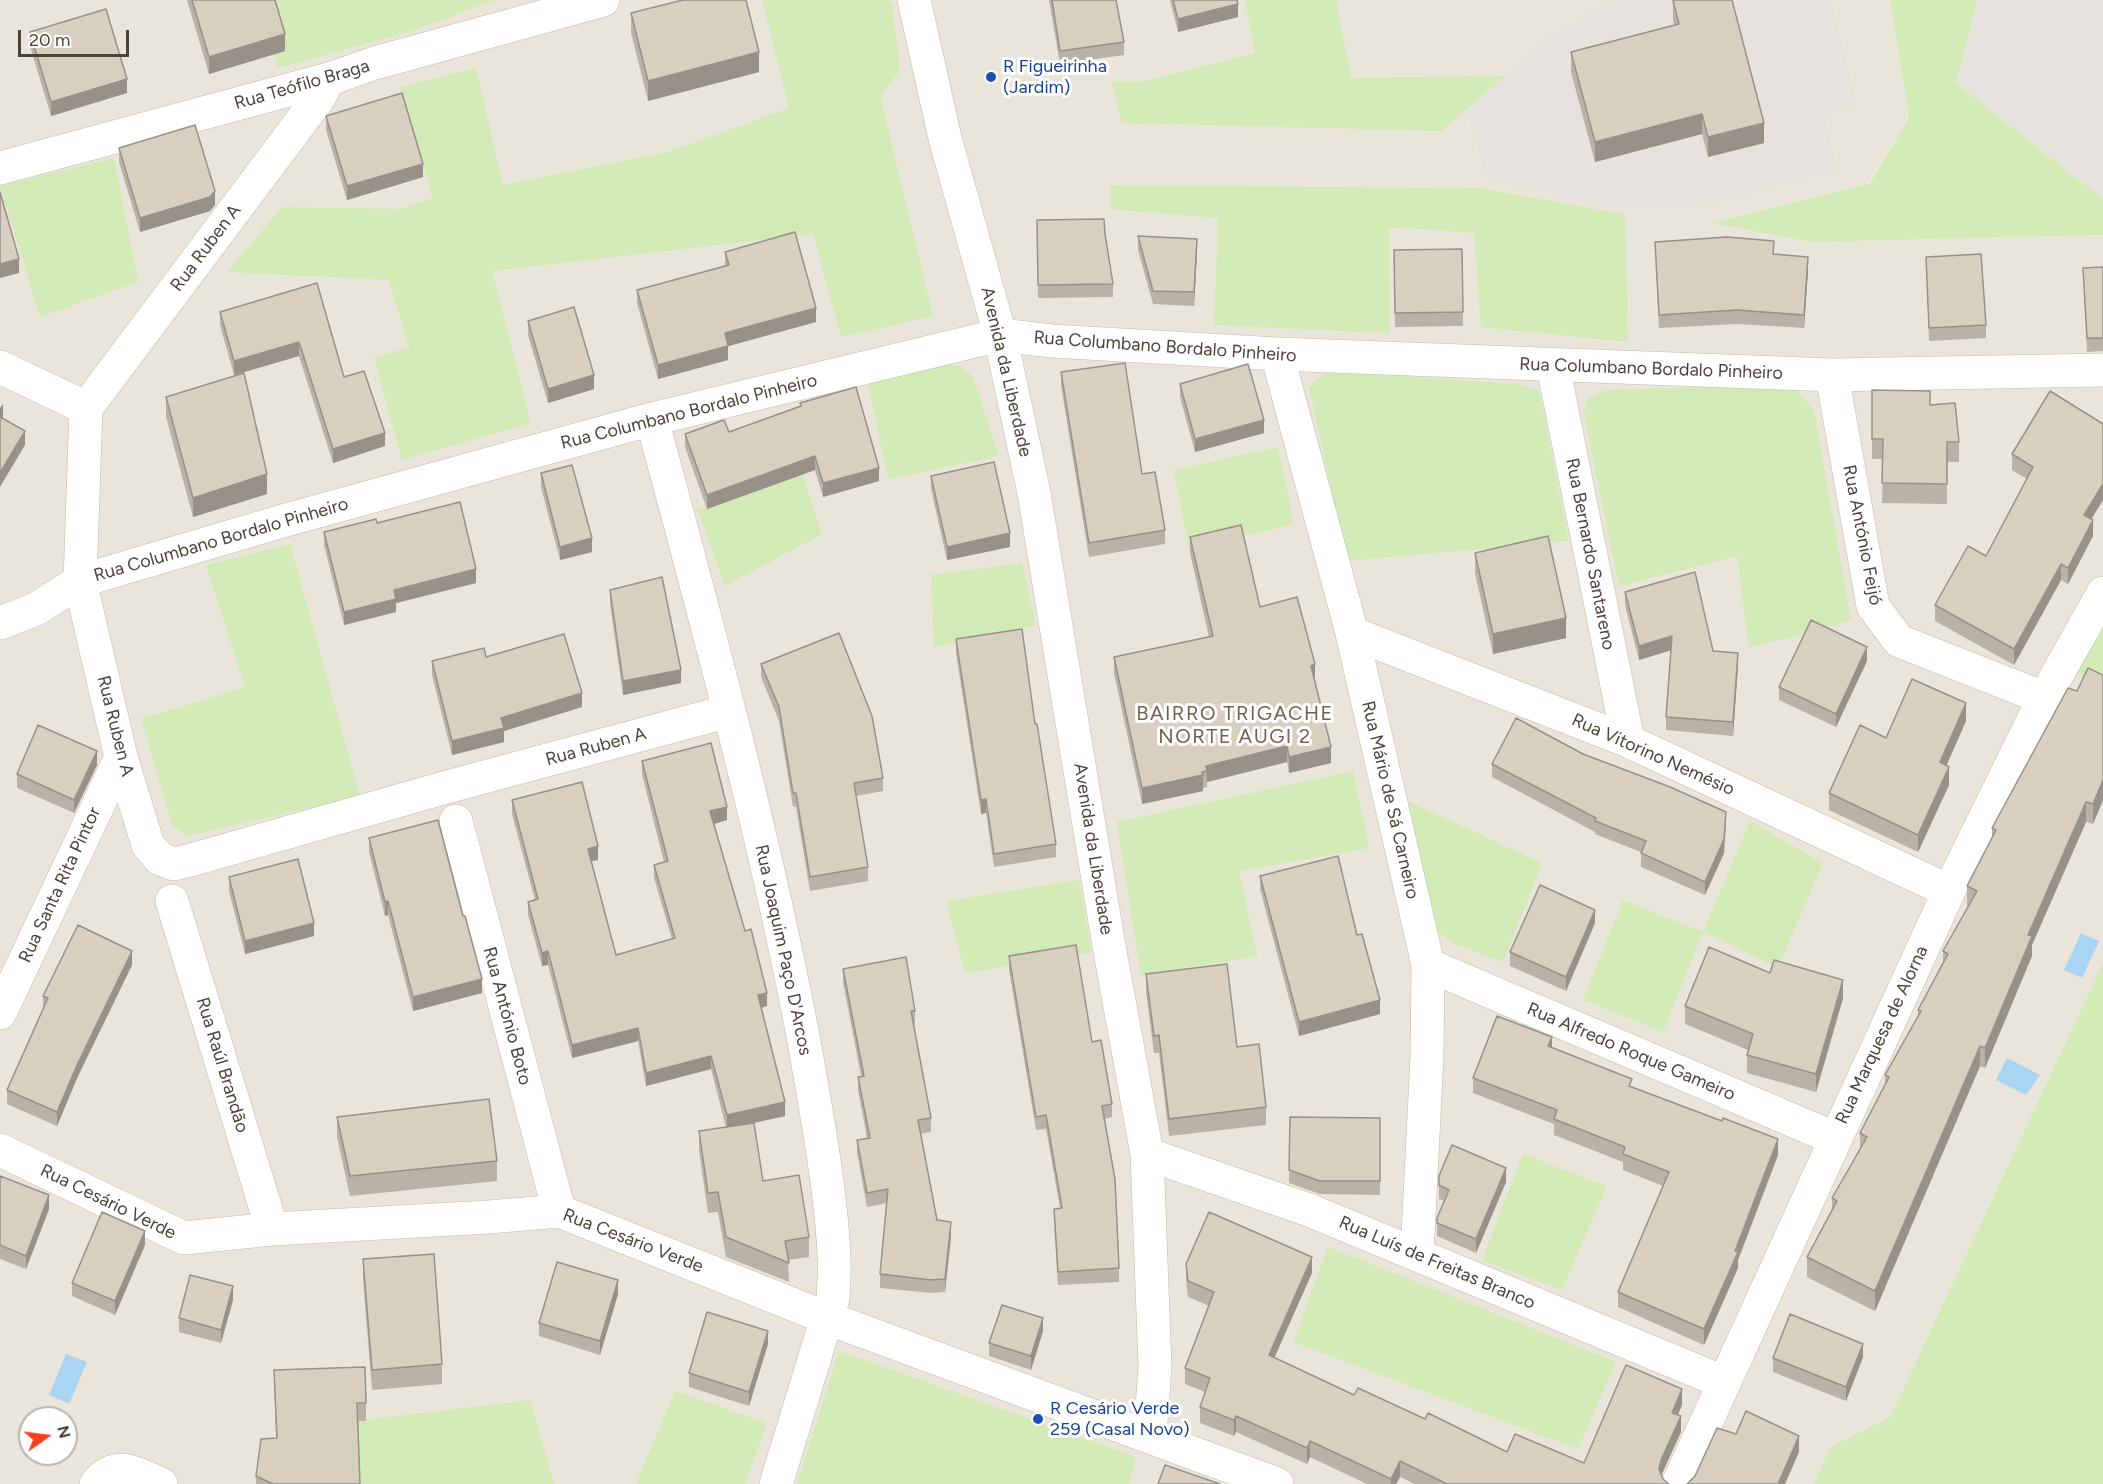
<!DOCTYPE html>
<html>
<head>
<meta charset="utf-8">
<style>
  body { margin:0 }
  #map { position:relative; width:2103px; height:1484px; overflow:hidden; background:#f6f3ec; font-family:Figtree,sans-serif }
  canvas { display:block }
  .north { position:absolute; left:18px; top:1406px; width:60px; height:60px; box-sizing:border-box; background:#fff; border:2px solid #b7b4b0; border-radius:50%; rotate:76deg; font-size:16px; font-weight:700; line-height:24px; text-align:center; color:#4b4439 }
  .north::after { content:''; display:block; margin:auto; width:21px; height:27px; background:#fc3f1d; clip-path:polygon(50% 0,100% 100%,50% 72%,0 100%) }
  .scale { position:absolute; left:18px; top:30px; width:111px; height:27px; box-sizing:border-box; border:3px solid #4b4439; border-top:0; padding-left:8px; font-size:18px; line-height:21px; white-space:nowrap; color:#4b4439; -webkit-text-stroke:4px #fff; paint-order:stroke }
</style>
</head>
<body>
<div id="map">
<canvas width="2103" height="1484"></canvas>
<div class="north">N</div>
<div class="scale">20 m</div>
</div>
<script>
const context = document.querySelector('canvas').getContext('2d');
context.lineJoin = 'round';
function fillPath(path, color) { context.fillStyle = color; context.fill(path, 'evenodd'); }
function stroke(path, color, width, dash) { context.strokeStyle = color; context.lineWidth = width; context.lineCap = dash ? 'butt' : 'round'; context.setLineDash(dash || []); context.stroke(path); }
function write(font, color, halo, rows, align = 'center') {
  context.font = font + ' Figtree,sans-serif'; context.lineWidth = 6; context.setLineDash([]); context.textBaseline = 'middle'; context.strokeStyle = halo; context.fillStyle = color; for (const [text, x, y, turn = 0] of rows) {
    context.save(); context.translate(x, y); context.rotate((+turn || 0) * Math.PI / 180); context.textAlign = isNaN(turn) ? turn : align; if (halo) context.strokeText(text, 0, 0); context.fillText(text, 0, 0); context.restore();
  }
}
const residential = new Path2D(`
  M0,0H1890L1909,118L1868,184L1813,242L2103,235V629L2076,673L2103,687V963L1890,1417L1830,1447L1814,1484H0ZM30,1418H66V1454H30Z`);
const industrial = new Path2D(`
  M1611,0H1793L1794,2L1801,0H1831L1858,106L1824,115L1838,171L1702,206L1597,205L1486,179L1467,109L1553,34Z
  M1978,0H2103V199L1956,83Z`);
const green = new Path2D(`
  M264,0H495L409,32L278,68Z
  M762,0H888L892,4L900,71L880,95L933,316L841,337L813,234L492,271L531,423L402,460L374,358L409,347L389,280L227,272L282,207L401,209L433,198L400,87L476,68L503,185L668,152L789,108Z
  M1245,0H1336L1351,78L1505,76L1441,131L1122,123L1112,82L1146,81L1255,53Z
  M1890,0H1978L1956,83L2103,199V235L1812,242L1713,223L1869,184L1909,118Z
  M114,158L138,282L40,317L0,186Z
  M1110,185L1478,188L1625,214L1628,342L1481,327L1474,233L1389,227L1390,333L1214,325L1218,218L1111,209Z
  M945,363L960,366L973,377L999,456L888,479L868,383Z
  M1326,371L1516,384L1539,390L1569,541L1347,561L1309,387Z
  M1783,385L1795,388L1814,411L1851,620L1811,633L1749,647L1737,556L1619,586L1584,415L1587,399L1605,390Z
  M1278,447L1294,524L1189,550L1174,470Z
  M802,473L822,534L725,586L697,508L707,509Z
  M290,544L360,796L188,836L173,827L141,719L245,687L206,565Z
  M1022,563L1036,625L934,647L931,575Z
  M2103,629V687L2076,673Z
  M1353,771L1369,848L1239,871L1257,956L1141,976L1117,822Z
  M1407,801L1542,863L1503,962L1450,942L1432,926Z
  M1750,821L1823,863L1778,968L1703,932L1663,1032L1583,1000L1623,900L1703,932Z
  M1079,880L1091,953L965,973L946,901Z
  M2103,963V1484H1814L1830,1447L1890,1417Z
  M1523,1154L1607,1186L1562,1290L1482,1260Z
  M1328,1247L1616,1362L1578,1449L1293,1342Z
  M839,1351L1136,1457L1129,1484H797Z
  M675,1391L767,1423L745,1484H636Z
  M530,1400L554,1484H361L355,1421Z`);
const water = new Path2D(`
  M2081,933L2099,941L2082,978L2064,970Z
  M2007,1058L2040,1075L2026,1095L1996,1080Z
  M66,1354L87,1362L69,1404L49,1395Z`);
const minor = new Path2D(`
  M914,0L945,138L1000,335L1034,493L1109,946L1147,1154L1155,1367L1150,1436
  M329,79L318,99L86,408L80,581L121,757L148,845L160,859L174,864L191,860L447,787L729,711
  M0,168L329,79L375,63L603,0
  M1277,354L1352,633L1428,965L1427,1056L1417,1255
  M1553,366L1628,741
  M0,367L86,408
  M1832,375L1873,606L1899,641L2044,698
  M652,419C707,625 764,831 804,1041C813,1094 823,1145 829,1198C833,1232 836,1264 833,1298L776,1484
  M0,623L36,609L80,581L279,522L652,419L1000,335L1052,341L1277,354L1832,375L2103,370
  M1352,633L1628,741L1949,891
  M456,821L559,1211
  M172,901L272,1229
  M1428,965L1834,1138
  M0,1013L121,757
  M0,1150L184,1238L272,1229L489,1217L559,1211L827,1318L1277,1484
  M1147,1154L1309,1210L1723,1382
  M96,1484C117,1459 136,1474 161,1484
  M1678,1484L1949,891L2044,698L2103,593`);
const wall = new Path2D(`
  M187,0H275L285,51L209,74Z
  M1049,0H1116L1124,42V55L1060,64Z
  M1170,0H1237L1238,17L1178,32Z
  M1673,1L1764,143L1708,157L1702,134L1595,162L1571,72V52L1674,25L1673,21Z
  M631,13L759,72L648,101L631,33Z
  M30,32L127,93L51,116L30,46Z
  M326,116L423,177L347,200L326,130Z
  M119,148L215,205L210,211L140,232L119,162Z
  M1037,220L1105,234L1113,284V297L1038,298Z
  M1138,236L1197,253L1194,306L1153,304L1138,250Z
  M1655,242L1808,271L1804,328L1737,324L1659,328Z
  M1462,249L1463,326L1395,327L1394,250Z
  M725,252L816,322L728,346V360L658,379L637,303V290L725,266Z
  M1926,257L1986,325V338L1929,341Z
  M2103,267V351L2087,352L2083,268Z
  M317,283L344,377L385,446L333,463L299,356L234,375L220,325V312Z
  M528,321L594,389L548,403L528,335Z
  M1061,372L1142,474L1165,530V544L1089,557L1061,386Z
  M1180,384L1264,433L1195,452L1180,397Z
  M1872,390L1930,405L1959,442V462H1947V504L1882,503L1883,459H1872Z
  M166,397L267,494L193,517L166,417Z
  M800,403L879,481L823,497L815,470L707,509L685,447V434L729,432L800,406Z
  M2103,424V500L2091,519L2093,536L2068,584L2061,580L2014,665L1935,621V605L1986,556L2027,479L2012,470V454Z
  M541,473L592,552L560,560L541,487Z
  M931,476L1010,547L947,560L931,489Z
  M377,523L476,583L396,603V612L344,625L324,545V532Z
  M1190,537L1260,607L1315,680L1331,763L1289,773L1287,762L1207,782V787L1203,788V791L1142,804L1114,673V657L1209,637L1190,553Z
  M1475,553L1566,638L1493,654L1475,573Z
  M610,590L681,683L623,695L610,604Z
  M1625,592L1713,651L1738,666L1733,736L1666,730V717L1671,650L1639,660L1625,605Z
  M956,639L1035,724L1056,844V857L994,867L986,813L981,814L956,653Z
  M486,657L582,707L504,731V742L452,755L432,675V661Z
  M1867,661L1836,727L1779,700V687Z
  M761,664L883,778V791L856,796L868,867V881L810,891L796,807H793L779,721L761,677Z
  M2103,675V800L2093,824L2086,822L2032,945V956L1985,1068L1980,1066L1875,1311L1807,1277V1257L1832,1209V1198L1860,1150V1133L1885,1085V1075L1918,1016V1010L1943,962V951L1968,907L1967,906V886L1992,838V828L2077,691Z
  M1966,721L1946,766L1949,785L1918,852L1829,810V793L1886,738Z
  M1583,754L1726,825L1724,853L1705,895L1641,867V852L1595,834V832L1492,777V764Z
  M642,761L727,820L714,824L767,1006L761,1008L785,1116L751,1123L763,1181L809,1237V1257L788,1260L789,1282L726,1257L718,1212L708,1213L699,1151V1131L726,1127L711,1069L646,1086L638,1041L572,1058L548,965L542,966L528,915V902L535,900L512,814V800L598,860L591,861L616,955L672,939L654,878V865L664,862L642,774Z
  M97,765L74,813L17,788V774Z
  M369,838L463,916L482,993L413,1011L388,915L385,916L369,852Z
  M1260,876L1357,935L1380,1014L1299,1036L1260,889Z
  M229,877L314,936L245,954L229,891Z
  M1595,923L1566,991L1510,966V952Z
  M1009,956L1092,1042L1112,1104V1117L1104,1119L1119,1268V1282L1058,1285L1054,1222V1209L1060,1208L1046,1129L1036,1130L1009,970Z
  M132,965L78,1076L57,1126L7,1104V1090L43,1008V996Z
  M843,969L915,1011V1024L913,1025L931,1118V1132L920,1134L937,1220L951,1236L945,1292L931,1293L880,1288V1274L887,1203L867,1207L857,1153V1140L867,1138L858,1090V1077L861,1076L843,982Z
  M1770,973L1843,998L1816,1092L1747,1073V1055L1748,1050L1685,1024V1006Z
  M1146,974L1237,1047L1266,1107V1125L1169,1136L1159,1053H1154L1146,992Z
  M1552,1048L1632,1087L1778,1155L1738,1260V1268L1704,1345L1618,1307V1292L1663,1186L1623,1170V1162L1554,1135V1124L1473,1093V1078Z
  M337,1117L497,1161V1181L350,1196L337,1137Z
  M1290,1117L1380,1118V1195L1320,1194L1289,1183Z
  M0,1176L49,1209L26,1269L0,1259Z
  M1439,1176L1506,1182L1476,1253L1437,1236V1218L1444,1201L1439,1199Z
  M145,1245L115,1315L72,1296V1283Z
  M363,1259L442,1364V1384L372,1390L363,1279Z
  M1186,1264L1312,1273L1274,1357L1354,1395L1425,1419L1507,1452L1584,1463L1682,1405L1677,1415L1681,1432L1661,1475L1663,1479L1669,1484H1415L1400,1477L1396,1484H1367L1310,1457L1307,1464L1236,1432L1234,1436L1200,1423V1407L1205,1392L1185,1384V1368L1209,1306L1188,1297L1186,1280Z
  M618,1294L600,1355L539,1336V1323Z
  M233,1300L221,1343L179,1332V1318Z
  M1043,1331L1031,1370L989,1356V1343Z
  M768,1344L749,1406L689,1387V1373Z
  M1863,1357L1846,1401L1773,1372V1358Z
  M274,1370L366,1403V1421H358L360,1484H256V1476L276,1438Z`);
const shadedWall = new Path2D(`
  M1238,4V17L1178,32V19Z
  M285,34V51L209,74V57Z
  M759,52V72L648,101V81Z
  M127,79V93L51,116V102Z
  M1702,114V134L1595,162V142Z
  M1764,123V143L1708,157V137Z
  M423,164V177L347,200V186Z
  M215,191V205L210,211L140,232V218Z
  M1197,239V253L1194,306V292Z
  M1808,257V271L1804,328V315Z
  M19,259V273L0,278V264Z
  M816,308V322L725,347V333Z
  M299,342V356L234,375V361Z
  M728,346V360L658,379V365Z
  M594,375V389L548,403V389Z
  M3,404V418L0,422V408Z
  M1264,420V433L1195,452V439Z
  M25,431V445L0,487V473Z
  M385,433V446L333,463V449Z
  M815,456V470L707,509V495Z
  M879,468V481L823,497V483Z
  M267,474V494L193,517V498Z
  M2103,484V500L2084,531V515Z
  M2093,520V536L2068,584V568Z
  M1010,533V547L947,560V547Z
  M592,538V552L560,560V547Z
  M2061,564V580L2014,665V649Z
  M476,569V583L396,603V612L344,625V612L394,590Z
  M1566,618V638L1493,654V634Z
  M1672,636V650L1639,660V646Z
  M1867,647V661L1836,727V714Z
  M1738,653V666L1733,736V722Z
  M1315,664V680L1311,666Z
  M681,670V683L623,695V681Z
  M582,693V707L504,731V742L452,755V741L501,718Z
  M1966,703V721L1940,780V762Z
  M1287,746V762L1207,782L1206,766Z
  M1331,747V763L1289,773V757Z
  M97,751V765L74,813V800Z
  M1949,767V785L1918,852V835Z
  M1203,775V791L1142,804V788Z
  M2103,780V800L2093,824V804Z
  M986,799V813L981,814V800Z
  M2086,802V822L2032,945V956L1985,1068V1048L2028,935Z
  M727,807V820L710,825V811Z
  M1726,812L1724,853L1705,895V882Z
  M598,846V860L588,862V849Z
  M388,901V915L385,916V902Z
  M1595,910V923L1566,991V977Z
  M314,923V936L245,954V941Z
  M132,951V965L78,1076L57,1126V1112L78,1063Z
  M548,951V965L542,966V953Z
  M482,979V993L413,1011V997Z
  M1843,980V998L1816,1092V1074Z
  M767,993V1006L758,1009V995Z
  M1380,1000V1014L1299,1036V1022Z
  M638,1028V1041L572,1058V1045Z
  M1552,1037V1053L1548,1046Z
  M1980,1046V1066L1875,1311V1291Z
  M711,1056V1069L646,1086V1073Z
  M785,1102V1116L727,1129V1115Z
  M1778,1139V1155L1738,1260V1268L1704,1345V1329Z
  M1506,1168V1182L1476,1253V1239Z
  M49,1195V1209L26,1269V1256Z
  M951,1222V1236L945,1292V1279Z
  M145,1231V1245L115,1315V1301Z
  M1312,1257V1273L1269,1370V1355Z
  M618,1280V1294L600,1355V1341Z
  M233,1286V1300L221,1343V1330Z
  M1043,1318V1331L1031,1370V1356Z
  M768,1331V1344L749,1406V1392Z
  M1863,1344V1357L1846,1401V1387Z
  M1682,1389V1405L1672,1429V1413Z
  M1236,1416V1432L1234,1436V1420Z
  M1681,1416V1432L1661,1476L1659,1469L1661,1460Z
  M1799,1436V1452L1785,1484H1778Z
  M1310,1441V1457L1307,1464V1448Z
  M1400,1461V1477L1396,1484H1391V1479Z`);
const building = new Path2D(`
  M192,0H275L285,34L209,57Z
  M683,0H746L759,52L648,81L631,13Z
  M1052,0H1116L1124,42L1060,51Z
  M1173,0H1237L1238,4L1178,19Z
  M1675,0H1732L1764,123L1708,137L1702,114L1595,142L1571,52L1679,24L1673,1Z
  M106,9L127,79L51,102L30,32Z
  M402,93L423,164L347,186L326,116Z
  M195,125L215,191L210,197L140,218L119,148Z
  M0,192L19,259L0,264Z
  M1104,219L1105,234L1113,284L1038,285L1037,220Z
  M795,232L816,308L725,333L728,346L658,365L637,290L729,265L725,252Z
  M1138,236L1197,239L1194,292L1153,291Z
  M1727,237L1774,241L1773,254L1808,257L1804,315L1737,310L1659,315L1655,242Z
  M1462,249L1463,312L1395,313L1394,250Z
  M1981,254L1986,325L1929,328L1926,257Z
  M2103,267V338H2087L2083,268Z
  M317,283L344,377L364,371L385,433L333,449L299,342L234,361L220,312Z
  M574,307L594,375L548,389L528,321Z
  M1125,363L1142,474L1155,472L1165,530L1089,543L1061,372Z
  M1248,364L1264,420L1195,439L1180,384Z
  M244,373L267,474L193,498L166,397Z
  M856,387L879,468L823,483L815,456L707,495L685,434L724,420L729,432L801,406L800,403Z
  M1872,390L1930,391V405L1955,403L1959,442H1947V484L1882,483L1883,439H1872Z
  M2050,391L2103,424V484L2084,515L2093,520L2068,568L2061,564L2014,649L1935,605L1968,546L1986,556L2033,467L2012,454Z
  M0,417L25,431L0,473Z
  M994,462L1010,533L947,547L931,476Z
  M572,465L592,538L560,547L541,473Z
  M460,502L476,569L394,590L396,599L344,612L324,532L376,519L377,523Z
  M1241,525L1260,607L1297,597L1315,664L1311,666L1331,747L1289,757L1287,746L1206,766L1207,771L1202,772L1203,775L1142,788L1114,657L1213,636L1190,537Z
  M1548,536L1566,618L1493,634L1475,553Z
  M1695,572L1713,651L1738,653L1733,722L1666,717L1672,636L1639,646L1625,592Z
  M662,577L681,670L623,681L610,590Z
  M1811,620L1867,647L1836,714L1779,687Z
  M1022,629L1035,724H1037L1056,844L994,854L986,799L981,800L956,639Z
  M839,633L872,716L883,778L854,783L868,867L810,877L796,793H793L779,707L761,664Z
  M564,634L582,693L501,718L504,728L452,741L432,661L484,648L486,657Z
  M2088,668L2103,675V780L2093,804L2086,802L2028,935L2032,936L1985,1048L1980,1046L1875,1291L1807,1257L1837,1201L1832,1198L1867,1137L1860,1133L1889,1077L1885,1075L1921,1011L1918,1010L1948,954L1943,951L1977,891L1967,886L1996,830L1992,828L2068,688L2077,691Z
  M1912,679L1966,703L1940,762L1949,767L1918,835L1829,793L1860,725L1886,738Z
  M1516,718L1583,754L1670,787L1726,812L1724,839L1705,882L1641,853L1646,841L1595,821L1596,818L1492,764Z
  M38,725L97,751L74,800L17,774Z
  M711,743L727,807L710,811L745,931L751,929L767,993L758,995L785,1102L727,1115L711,1056L646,1073L638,1028L572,1045L548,951L542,953L528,902L538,899L512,800L582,782L598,846L588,849L616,955L675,938L654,865L668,861L642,761Z
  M438,820L463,916H465L482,979L413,997L388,901L385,902L369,838Z
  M1338,856L1357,935L1362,934L1380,1000L1299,1022L1260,876Z
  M298,859L314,923L245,941L229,877Z
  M1540,885L1595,910L1566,977L1510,952Z
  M78,925L132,951L78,1063L57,1112L7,1090L48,998L43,996Z
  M1076,945L1092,1042L1101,1040L1112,1104L1102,1106L1115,1179L1119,1268L1058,1272L1054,1209L1062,1208L1046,1115L1036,1117L1009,956Z
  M1709,947L1770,973L1774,960L1843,980L1816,1074L1747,1055L1753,1034L1685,1006Z
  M906,957L915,1011H911L931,1118L918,1120L937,1220L951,1222L945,1279L931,1280L880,1274L888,1189L867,1193L857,1140L870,1138L858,1077L864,1076L843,969Z
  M1227,964L1237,1047L1259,1044L1266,1107L1169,1119L1159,1035L1154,1036L1146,974Z
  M1497,1016L1552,1037L1548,1046L1632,1079L1629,1086L1722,1121L1723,1118L1778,1139L1735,1251L1738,1252L1704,1329L1618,1292L1669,1172L1623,1154L1625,1147L1554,1119L1557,1110L1473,1078Z
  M489,1099L497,1161L350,1176L337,1117Z
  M1290,1117L1380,1118V1181H1320L1289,1170Z
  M754,1123L763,1181L799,1175L809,1237L785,1241L789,1263L726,1237L718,1192L708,1193L699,1131Z
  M1452,1145L1506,1168L1476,1239L1437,1223V1218L1449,1190L1439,1185V1176Z
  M0,1176L49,1195L26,1256L0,1245Z
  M102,1212L145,1231L115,1301L72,1283Z
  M1209,1212L1312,1257L1269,1355L1354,1395L1358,1388L1425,1419L1428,1413L1507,1452L1515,1434L1584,1463L1626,1365L1682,1389L1672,1413L1681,1416L1661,1460L1659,1469L1663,1479L1669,1484H1447L1400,1461L1391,1479L1310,1441L1307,1448L1236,1416L1234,1420L1200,1407L1210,1378L1185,1368L1214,1292L1188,1281L1186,1264Z
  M434,1254L442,1364L372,1370L363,1259Z
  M557,1262L618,1280L600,1341L539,1323Z
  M190,1275L233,1286L221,1330L179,1318Z
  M1002,1305L1043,1318L1031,1356L989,1343Z
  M707,1312L768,1331L749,1392L689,1373Z
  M1790,1314L1863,1344L1846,1387L1773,1358Z
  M365,1367L366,1403H357L360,1484H273L256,1476L261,1439L277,1438L274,1370Z
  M1746,1411L1799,1436L1778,1484H1687L1695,1476L1717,1428L1736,1434Z
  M1165,1465L1220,1484H1158Z`);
const markers = [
  [991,77,6,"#1a4fb4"],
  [1038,1419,6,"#1a4fb4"]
];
const transitNames = [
  ["R Figueirinha",1003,67],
  ["(Jardim)",1003,88],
  ["R Cesário Verde",1050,1409],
  ["259 (Casal Novo)",1050,1430]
];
const streetNames = [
  ["Rua Teófilo Braga",302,85,-16],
  ["Rua Ruben A",206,248,-53],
  ["Rua Columbano Bordalo Pinheiro",1165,347,4],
  ["Rua Columbano Bordalo Pinheiro",1651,369,2],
  ["Avenida da Liberdade",1006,372,77],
  ["Rua Columbano Bordalo Pinheiro",689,412,-14],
  ["Rua António Feijó",1862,535,79],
  ["Rua Columbano Bordalo Pinheiro",221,540,-16],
  ["Rua Bernardo Santareno",1590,554,79],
  ["Rua Ruben A",115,726,76],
  ["Rua Ruben A",596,747,-15],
  ["Rua Vitorino Nemésio",1653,755,24],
  ["Rua Mário de Sá Carneiro",1390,800,77],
  ["Avenida da Liberdade",1093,849,81],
  ["Rua Santa Rita Pintor",60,885,-65],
  ["Rua Joaquim Paço D'Arcos",783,950,78],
  ["Rua António Boto",507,1016,75],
  ["Rua Marquesa de Alorna",1882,1035,-65],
  ["Rua Alfredo Roque Gameiro",1631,1052,23],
  ["Rua Raúl Brandão",222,1065,73],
  ["Rua Cesário Verde",108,1202,26],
  ["Rua Cesário Verde",633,1241,21],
  ["Rua Luís de Freitas Branco",1437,1263,23]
];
const neighbourhoodNames = [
  ["BAIRRO TRIGACHE",1235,714],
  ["NORTE AUGI 2",1235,737]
];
fillPath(residential, '#eae5da');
fillPath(industrial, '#e6e2dd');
fillPath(green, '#d2eab5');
fillPath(water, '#a9d4f2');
stroke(minor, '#c2bbae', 34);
stroke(minor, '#fff', 33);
fillPath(wall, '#bab2a6');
fillPath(shadedWall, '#979187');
fillPath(building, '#d8cfc1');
stroke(building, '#979187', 1.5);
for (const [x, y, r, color] of markers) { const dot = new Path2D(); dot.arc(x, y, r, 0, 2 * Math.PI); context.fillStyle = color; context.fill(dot); stroke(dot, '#fff', 2); }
write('18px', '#164399', '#fff', transitNames, 'left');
write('18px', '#4b4439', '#fff', streetNames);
context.letterSpacing = '1.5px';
write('20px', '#6e6250', '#fff', neighbourhoodNames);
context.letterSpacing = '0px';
</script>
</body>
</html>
